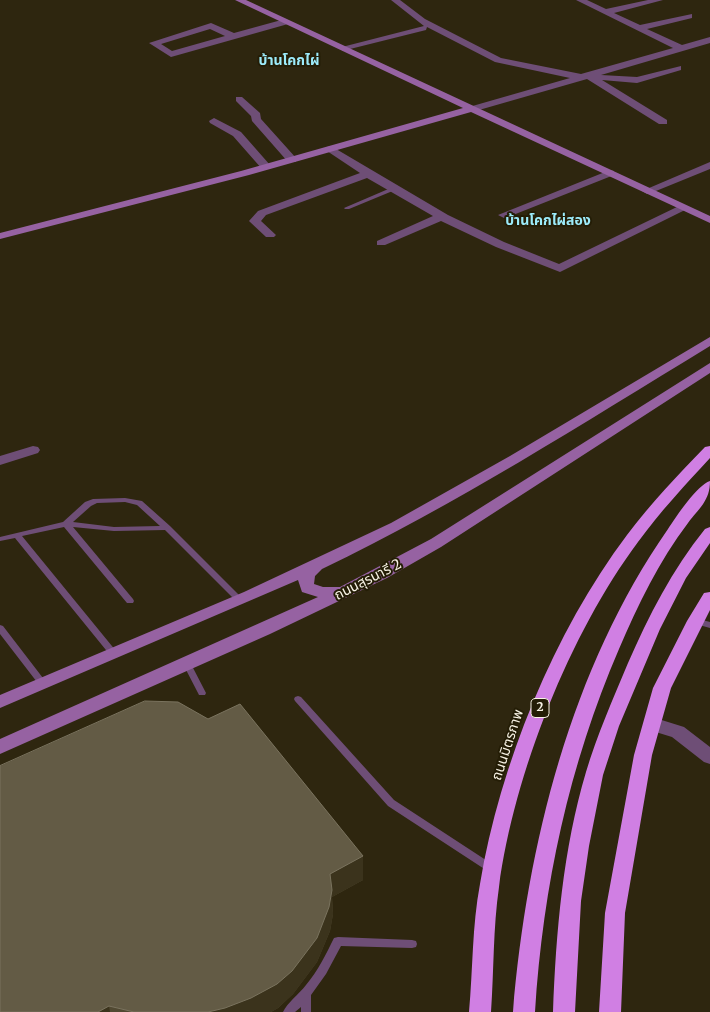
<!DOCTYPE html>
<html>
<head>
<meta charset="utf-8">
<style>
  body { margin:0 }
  canvas { display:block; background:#2e260f }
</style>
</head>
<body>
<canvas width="710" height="1012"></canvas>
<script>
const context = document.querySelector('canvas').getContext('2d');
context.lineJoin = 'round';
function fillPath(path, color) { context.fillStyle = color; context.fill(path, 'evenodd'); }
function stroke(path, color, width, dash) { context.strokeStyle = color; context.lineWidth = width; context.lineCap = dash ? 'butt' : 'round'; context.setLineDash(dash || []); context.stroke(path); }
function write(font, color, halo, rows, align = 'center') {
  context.font = font + ' Merriweather,"Noto Sans Thai",serif'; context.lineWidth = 4; context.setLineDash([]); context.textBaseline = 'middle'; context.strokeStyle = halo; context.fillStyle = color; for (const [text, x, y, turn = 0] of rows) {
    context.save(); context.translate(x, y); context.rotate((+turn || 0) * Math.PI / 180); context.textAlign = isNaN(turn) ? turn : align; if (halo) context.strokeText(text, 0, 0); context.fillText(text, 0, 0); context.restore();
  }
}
const lane = new Path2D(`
  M393,187L396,189L395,190L349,209H345L344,208Z
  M125,498L142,501L170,526L243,599L242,601H236L165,530L114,531L73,527L133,599L134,601L133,603H127L64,527L22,536L116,651L117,653L116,655H110L15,538L0,541V537L63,522L85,502L93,499ZM125,502L137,505L160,526L114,527L73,522L91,506L97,503Z
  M695,618L710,622V628L692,623L691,621L692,619Z
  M0,625L3,626L46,682L47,684L46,686H40L0,634Z
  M187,661L190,662L191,664L206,693L205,695H199L198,693L183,664L184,662Z
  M298,696L301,697L394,800L495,866L497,869L495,872L492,873L489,872L388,806L295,701L294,699L295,697Z
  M338,937L412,940L416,941L417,944L416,947L412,948L341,946L326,974L311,995V1012H301V1007L295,1012H283C287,1003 299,994 306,985C318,971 326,954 334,938Z`);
const street = new Path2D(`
  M391,0H400L425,19L501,58L581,74L673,48L576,0H587L606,9L648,0H663L614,13L640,25L692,14V18L647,29L682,45L710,37V43L601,75L637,77L681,66V70L637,83L602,80L667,120V124H659L587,79L472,112L467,109L469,107L570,78L495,62L427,27L426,30L342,51V47L424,26Z
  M285,19L289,22L288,24L171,57L149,43L211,23L234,33ZM210,29L225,36L172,51L161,44Z
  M236,97H242L260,113L261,119L296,158V162H288L252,121L251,116L236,101Z
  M214,118L241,132L270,165V169H262L233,136L210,123L209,121Z
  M331,146L448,215L504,242L559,264L679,206H687L689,208L560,272L496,247L441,221L385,245H377V241L433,216L367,178L266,215L261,221L276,235L274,237H266L249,221L258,211L360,173L327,151V147Z
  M710,162V169L651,193L647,194L642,191Z
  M610,170L614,171V175L508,217L504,218L498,215Z
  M33,446L38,447L40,450L38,453L0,465V456Z
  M652,717L684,727L710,747V764L704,762L672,737L646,729L643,724L646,719Z`);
const secondary = new Path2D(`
  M235,0H246L710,216V223L471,112L249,175L0,239V233L241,171L463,108Z
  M710,337V346C582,424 457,504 322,569L315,576L314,584L323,587H340L431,539L710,363V373L441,547L387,578L270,634L0,754V739L318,597L302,592L298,580L0,708V695L244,592L391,523L510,456Z`);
const highway = new Path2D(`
  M710,446V458C685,485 660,512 638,542C570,633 514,774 499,887C493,928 494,970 491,1012H469C473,969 472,926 480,884C500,764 554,632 627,535C651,503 678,475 705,447Z
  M710,481C710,501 699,508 688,523C659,561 638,605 619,649C569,765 543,886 535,1012H513C527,845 571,668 668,529C676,517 697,485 710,481Z
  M710,527V543L686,578L660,629L619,726L603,775L589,846L581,901L575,1012H553C556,932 563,849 586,772C597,735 613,699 628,663C649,615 672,570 705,529Z
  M710,592V610L671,688L652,755L625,913L621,1012H599L605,913L634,755L653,688L687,621L704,593Z`);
const wall = new Path2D(`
  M363,856V880L332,897L333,914L330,931L317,962L293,994L278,1008L271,1012H0Z`);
const shadedWall = new Path2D(`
  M363,856V880L332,897L333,914L330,931L317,962L293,994L278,1008L271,1012H208L330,874Z
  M109,1006L110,1012H98Z`);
const building = new Path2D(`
  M145,701L178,702L208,719L240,704L363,856L330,874L332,890L329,907L317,938L292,971L277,984L251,998L225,1008L208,1012H134L109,1006L98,1012H0V766Z`);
const shields = [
  [540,708,18]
];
const shieldNames = [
  ["2",540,708]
];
const farQuarternames = [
  ["บ้านโคกไผ่",289,61],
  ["บ้านโคกไผ่สอง",548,221]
];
const streetNames = [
  ["ถนนสุรนารี 2",368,580,-27],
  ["ถนนมิตรภาพ",508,745,-72]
];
fillPath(lane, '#6e4e76');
fillPath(street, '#6e4e76');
fillPath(secondary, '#9662a2');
fillPath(highway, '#d07fe3');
fillPath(wall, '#514932');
fillPath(shadedWall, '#3b331c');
fillPath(building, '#635b45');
stroke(building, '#7a735e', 1);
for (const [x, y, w] of shields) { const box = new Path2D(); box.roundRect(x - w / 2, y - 9.5, w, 19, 4); context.fillStyle = '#241d06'; context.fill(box); stroke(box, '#f8f3e5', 1); }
write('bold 12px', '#f8f3e5', null, shieldNames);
write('bold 14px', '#9cebfa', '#241d06', farQuarternames);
write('14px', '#f8f3e5', '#241d06', streetNames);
</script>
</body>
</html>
